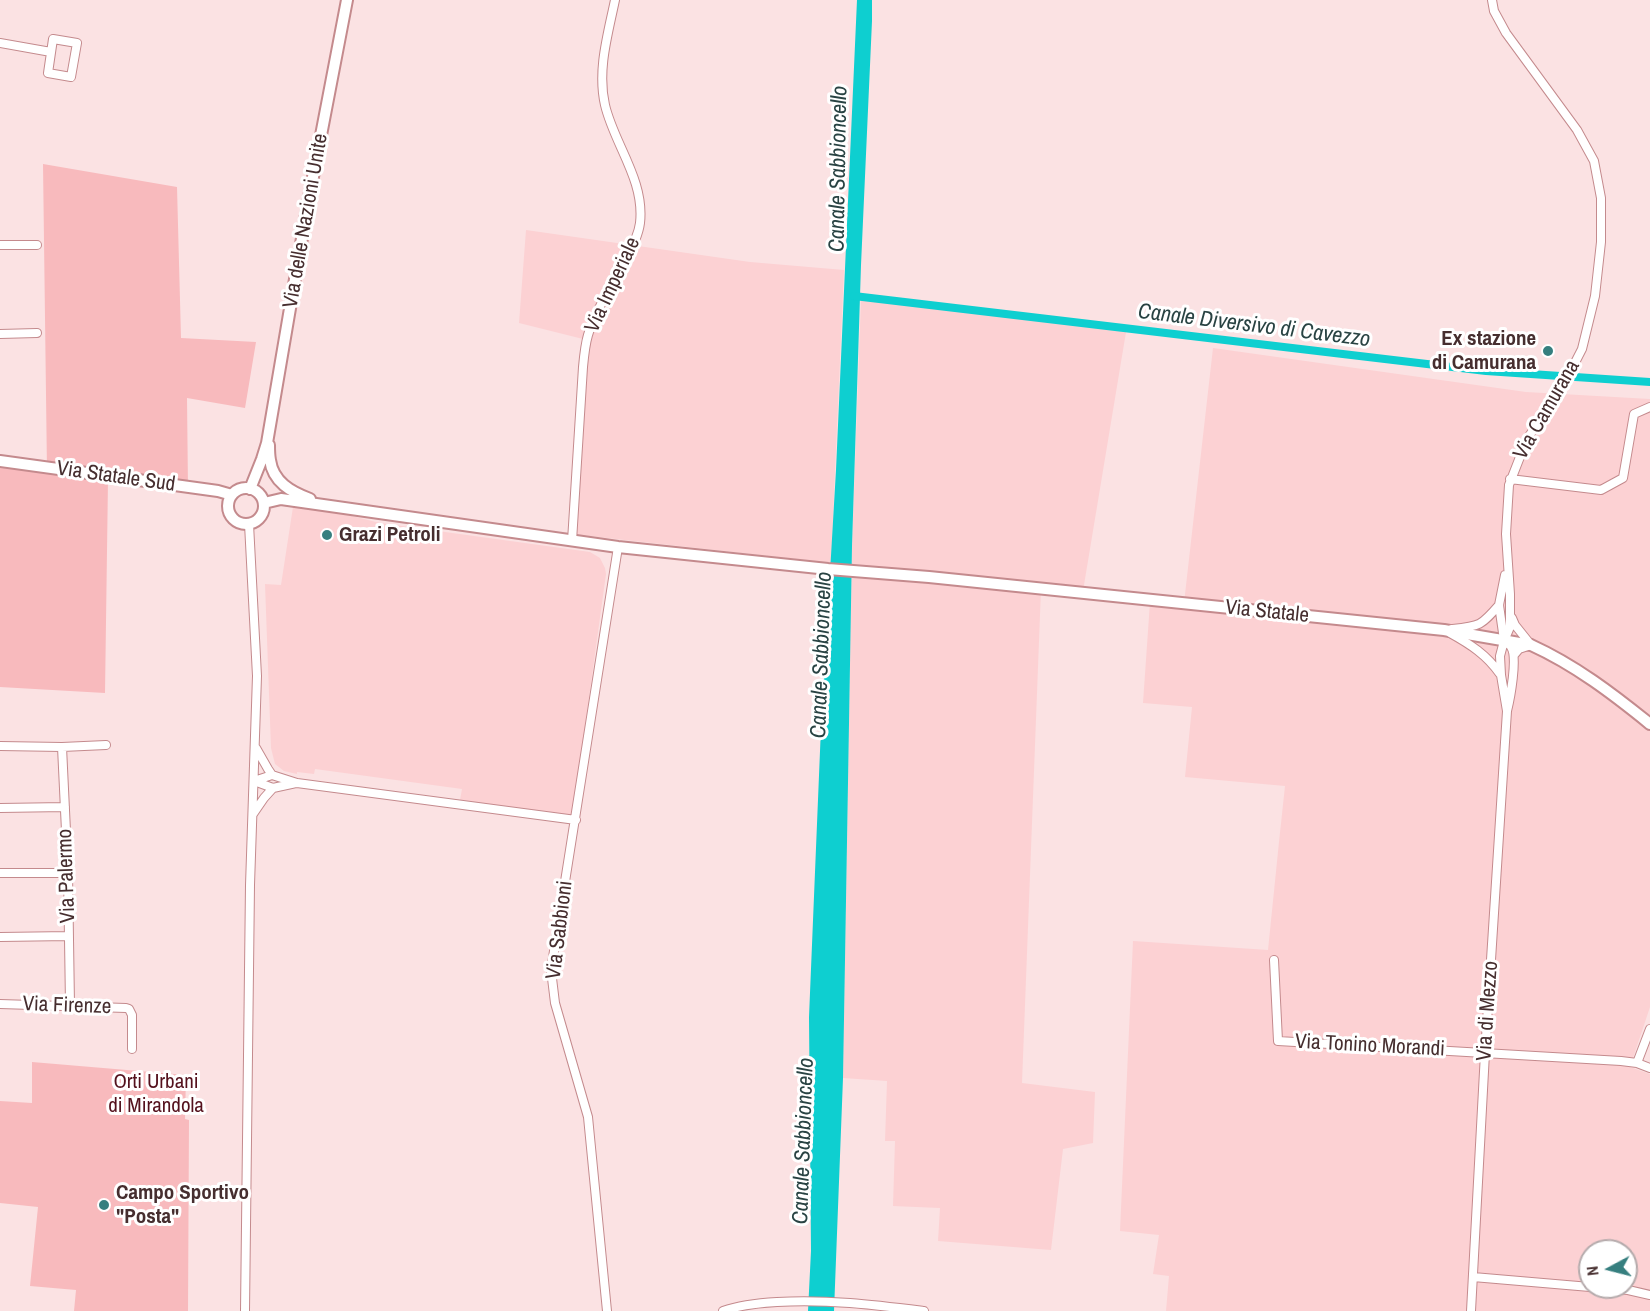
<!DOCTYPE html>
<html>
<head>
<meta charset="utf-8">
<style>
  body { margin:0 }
  #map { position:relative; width:1650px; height:1311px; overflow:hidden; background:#fbe2e3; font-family:"Archivo Narrow",sans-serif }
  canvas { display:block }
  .north { position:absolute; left:1578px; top:1239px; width:60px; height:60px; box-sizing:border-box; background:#fff; border:2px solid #b5abac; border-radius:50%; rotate:263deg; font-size:16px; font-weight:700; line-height:24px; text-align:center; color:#462e2f }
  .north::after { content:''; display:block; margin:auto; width:21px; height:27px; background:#367f7f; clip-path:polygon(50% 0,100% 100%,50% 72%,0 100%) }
</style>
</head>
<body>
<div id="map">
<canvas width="1650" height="1311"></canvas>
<div class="north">N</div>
</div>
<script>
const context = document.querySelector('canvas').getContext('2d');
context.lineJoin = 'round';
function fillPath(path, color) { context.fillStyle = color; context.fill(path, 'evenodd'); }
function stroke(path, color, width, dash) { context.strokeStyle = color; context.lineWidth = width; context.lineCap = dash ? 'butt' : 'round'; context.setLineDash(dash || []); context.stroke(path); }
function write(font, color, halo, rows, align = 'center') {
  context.font = font + ' "Archivo Narrow",sans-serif'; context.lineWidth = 6; context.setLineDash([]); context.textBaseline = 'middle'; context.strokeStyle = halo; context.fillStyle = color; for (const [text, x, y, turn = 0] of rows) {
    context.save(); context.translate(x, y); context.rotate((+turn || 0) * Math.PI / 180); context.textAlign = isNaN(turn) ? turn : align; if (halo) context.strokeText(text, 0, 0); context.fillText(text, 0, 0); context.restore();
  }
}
const built = new Path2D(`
  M526,230L750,262L844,270L831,563L571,534L587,340L519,323Z
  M861,299L1127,326L1083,591L1041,589L1022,1083L1095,1092L1093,1143L1063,1149L1051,1250L938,1241L940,1208L893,1206L895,1141H885L887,1081L843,1078L852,546Z
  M1213,348L1526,392L1650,399V1007L1630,1067L1650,1074V1311H1166L1169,1276L1153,1274L1159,1235L1120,1231L1133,941L1268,950L1279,842L1285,786L1185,777L1192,707L1143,703L1150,602L1184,603ZM1590,1251H1626V1287H1590Z
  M293,507L344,514L380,523L590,552L600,558L605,568L606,574L573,814H564L460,800L462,789L315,769L314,774L297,772V774L284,771L275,764L271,748L265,584L281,585Z`);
const green = new Path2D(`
  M43,164L177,187L181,338L256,342L245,408L187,398L188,489L108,480L105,693L0,687V466L47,471Z
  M32,1062L186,1075L185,1119L189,1120L188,1311H74L76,1290L30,1286L38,1207L0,1203V1101L32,1103Z`);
const water = new Path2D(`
  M857,0H872V21L861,265L852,546L843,1078L834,1311H808L811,1251L809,1017L821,727L836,470Z`);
const canal = new Path2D(`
  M854,296L1486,371L1650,382`);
const minor = new Path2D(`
  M1492,0L1494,11L1506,33L1577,130L1594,161L1601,198V242L1595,296L1582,349L1562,388L1527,439L1509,485L1506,534L1510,594V627L1504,641L1500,656L1501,675L1507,711
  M53,39L77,43L71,77L48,73Z
  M0,43L51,52
  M0,245H37
  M0,334L37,333
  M1510,479L1601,490L1623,478L1634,414L1650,407
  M572,541L583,367C584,356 585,345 588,335C595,312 609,290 621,269C628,254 638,239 640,223C645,180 614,144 605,105C597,70 608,34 615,0
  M1512,618L1515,625L1531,645L1519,649L1514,655
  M1452,629C1480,626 1481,626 1499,605
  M1450,633C1470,644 1487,655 1500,674
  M1504,640L1499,605L1505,575
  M0,746L62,747L106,745
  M62,747L68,873L70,1005
  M256,748L268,769L272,775
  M254,781L272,775L297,783L576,820
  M254,781L273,788L296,783
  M0,808L65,807
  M253,814L264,798L273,788
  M0,873H68
  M0,937L69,936
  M1274,960L1278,1041L1621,1061L1637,1063L1650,1068
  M0,1004L126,1008L129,1009L132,1015V1049
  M1637,1063L1650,1029
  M1473,1277L1590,1287
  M1595,1287L1628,1290L1650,1295
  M245,1311L250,885L257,676L249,524
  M607,1311L588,1117L555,1003L551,970L618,547
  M723,1311C740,1305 759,1303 777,1302C827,1299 875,1305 924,1311
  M1471,1311L1485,1053L1507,711C1510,699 1518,657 1511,647C1510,644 1506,643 1504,641`);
const major = new Path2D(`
  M269,445C269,450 269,455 270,460C273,482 291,492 310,499
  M0,461L218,491L232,495
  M228 506a18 18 0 1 1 36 0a18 18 0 1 1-36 0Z
  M250,489L262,459L267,443L308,203L347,0
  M264,503L281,499L618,547L828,569L929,577L1444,630L1531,645C1575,665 1613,694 1650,724`);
const markers = [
  [1548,351,6,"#367f7f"],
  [327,535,6,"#367f7f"],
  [104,1205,6,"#367f7f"]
];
const streetNames = [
  ["Via delle Nazioni Unite",306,221,-80],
  ["Via Imperiale",613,285,-65],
  ["Via Camurana",1547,410,-60],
  ["Via Statale Sud",116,477,8],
  ["Via Statale",1267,612,6],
  ["Via Palermo",67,876,-92],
  ["Via Sabbioni",560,930,-83],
  ["Via Firenze",67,1006,2],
  ["Via di Mezzo",1488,1011,-86],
  ["Via Tonino Morandi",1370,1046,3]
];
const poiNames = [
  ["Ex stazione",1536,339,"right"],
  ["di Camurana",1536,363,"right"],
  ["Grazi Petroli",339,535],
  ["Campo Sportivo",116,1193],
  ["\"Posta\"",116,1217]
];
const parkNames = [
  ["Orti Urbani",156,1082],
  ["di Mirandola",156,1106]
];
const waterNames = [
  ["Canale Sabbioncello",839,169,-89],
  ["Canale Diversivo di Cavezzo",1254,326,7],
  ["Canale Sabbioncello",822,655,-88],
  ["Canale Sabbioncello",804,1141,-88]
];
fillPath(built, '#fcd1d3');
fillPath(green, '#f8babd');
fillPath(water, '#0ecfd0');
stroke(canal, '#0ecfd0', 8);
stroke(minor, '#c48a8d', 10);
stroke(major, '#c48a8d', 14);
stroke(minor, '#fff', 8);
stroke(major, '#fff', 10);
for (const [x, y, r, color] of markers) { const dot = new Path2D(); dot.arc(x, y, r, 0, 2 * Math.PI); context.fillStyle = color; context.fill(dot); stroke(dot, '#fff', 2); }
write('21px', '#462e2f', '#fff', streetNames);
write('bold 21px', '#462e2f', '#fff', poiNames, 'left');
write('21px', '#54111d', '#fff', parkNames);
write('italic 22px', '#294343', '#fff', waterNames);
</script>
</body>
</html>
